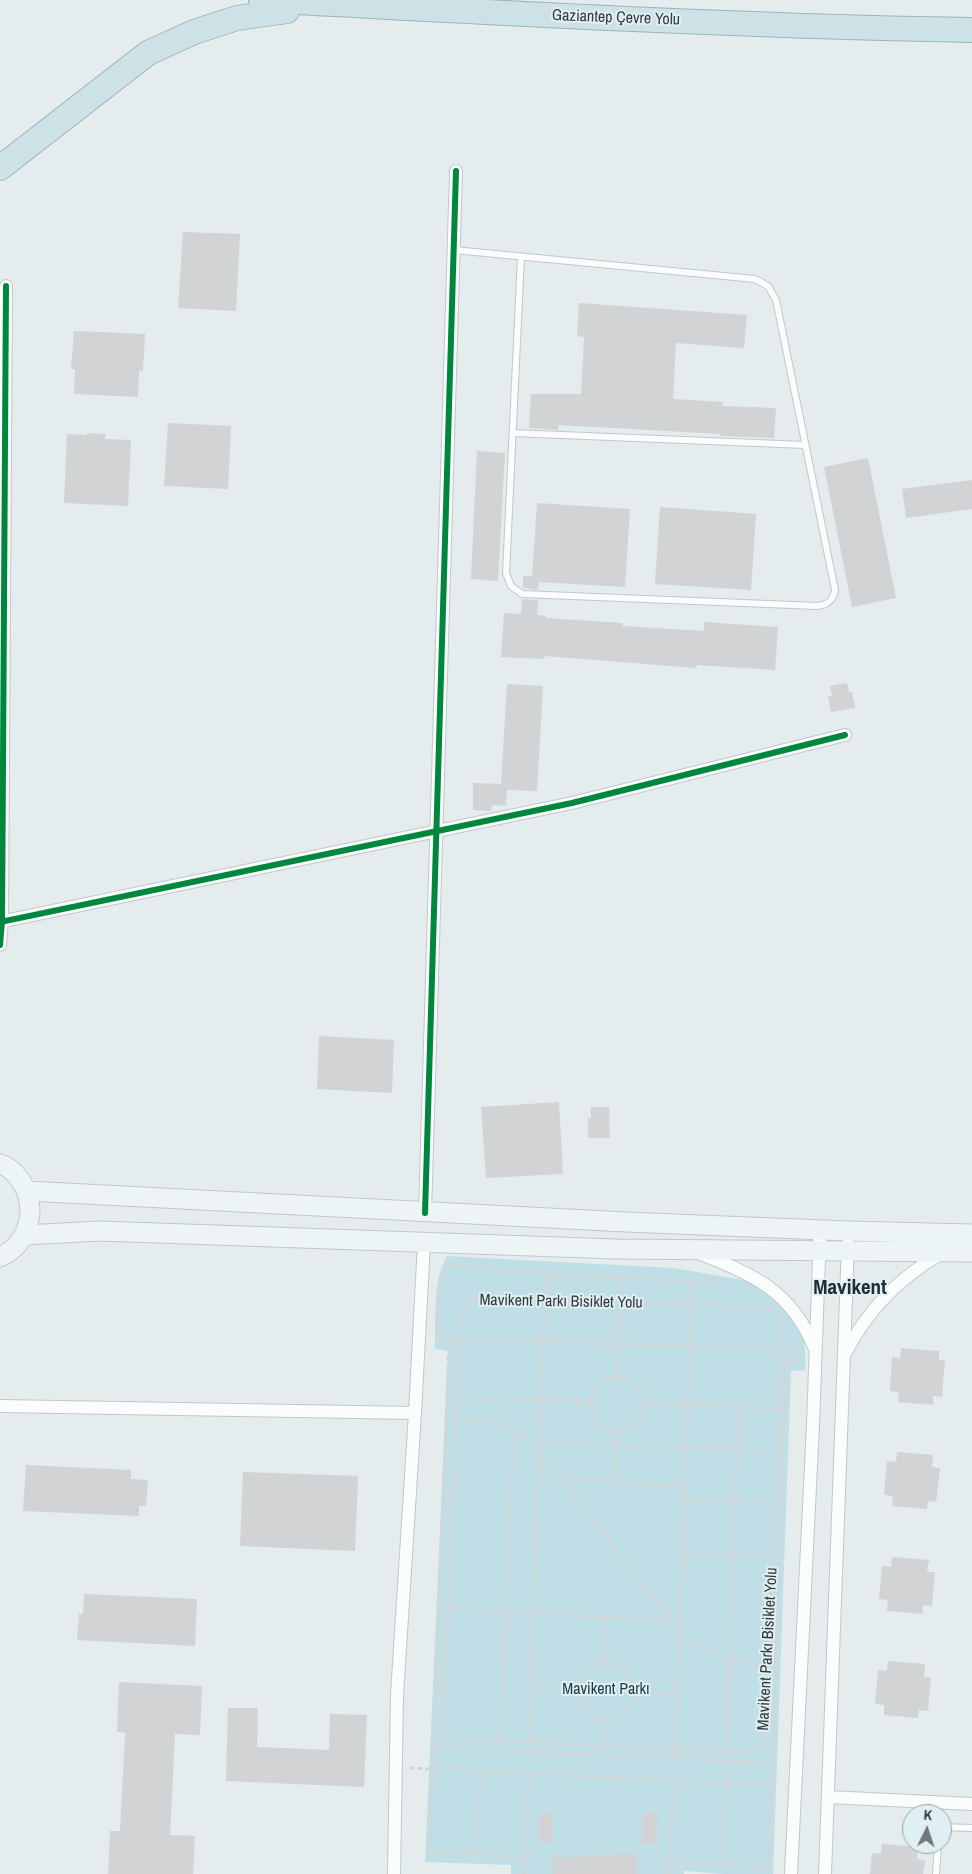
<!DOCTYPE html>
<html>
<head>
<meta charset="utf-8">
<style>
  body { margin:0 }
  #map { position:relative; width:972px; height:1874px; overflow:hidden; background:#e4ecee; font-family:"Archivo Narrow",sans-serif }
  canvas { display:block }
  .north { position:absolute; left:902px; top:1804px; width:50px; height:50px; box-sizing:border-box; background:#e0eff2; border:1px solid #9ba7a9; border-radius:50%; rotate:4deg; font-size:14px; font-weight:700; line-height:20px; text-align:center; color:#343a3b }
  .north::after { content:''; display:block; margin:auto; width:18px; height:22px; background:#72787a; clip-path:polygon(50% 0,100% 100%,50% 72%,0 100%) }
</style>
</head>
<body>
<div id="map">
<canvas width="972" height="1874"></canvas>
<div class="north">K</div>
</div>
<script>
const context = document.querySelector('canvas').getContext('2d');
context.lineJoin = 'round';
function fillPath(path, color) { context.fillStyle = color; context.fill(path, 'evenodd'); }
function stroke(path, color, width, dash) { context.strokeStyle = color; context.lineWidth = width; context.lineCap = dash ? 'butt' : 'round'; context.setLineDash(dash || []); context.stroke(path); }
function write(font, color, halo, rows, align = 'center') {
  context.font = font + ' "Archivo Narrow",sans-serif'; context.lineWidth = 4; context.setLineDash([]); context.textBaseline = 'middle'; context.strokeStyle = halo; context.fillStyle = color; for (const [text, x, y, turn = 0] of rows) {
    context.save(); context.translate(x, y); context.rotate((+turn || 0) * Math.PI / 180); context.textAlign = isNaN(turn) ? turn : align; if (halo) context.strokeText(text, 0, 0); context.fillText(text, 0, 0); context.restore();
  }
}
const green = new Path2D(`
  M447,1256L674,1268L749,1281L787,1305L804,1341L806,1370L791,1371L773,1874H723L684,1871V1874H511V1865L425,1862L448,1351L435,1349C436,1319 432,1283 447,1256Z`);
const building = new Path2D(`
  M183,232L240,234L236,311L178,308Z
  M579,303L747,315L744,348L676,343L673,399L723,402V406L776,408L774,438L720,436V434L559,425L558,430L529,428L531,394H581L584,337L577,336Z
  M74,331L145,334L143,371H139L138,397L74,394L75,369H71Z
  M168,423L231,426L228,489L164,486Z
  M87,433L105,434V439L131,440L128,506L64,503L67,434L87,435Z
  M477,451L505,453L498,581L471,579Z
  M868,458L896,598L852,607L824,467Z
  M972,480V509L906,518L902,489Z
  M537,503L630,509L625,587L539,582L538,590L523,588V576H532Z
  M660,507L756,514L751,590L655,584Z
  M522,599L538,600L537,615L546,616V618L623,623V626L704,631V622L778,627L775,670L697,665L696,668L544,656V659L501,657L504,613L521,614Z
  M847,683L849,692H852L855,708L831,712L828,696H832L830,686Z
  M507,684L543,686L537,791L507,790L506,806L492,805L491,811L473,810V783L501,784Z
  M319,1036L394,1040L392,1093L317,1089Z
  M559,1102L563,1174L486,1178L481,1107Z
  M591,1107H609L610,1138H588V1118H591Z
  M901,1348L939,1351V1360H945L942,1397L933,1396V1405L898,1402L899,1392L890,1391L892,1357L900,1358Z
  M897,1452L933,1455L932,1467L940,1468L936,1502L928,1501L927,1509L892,1506L893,1496L884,1495L887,1461L896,1462Z
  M26,1465L131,1470V1479L148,1480L146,1506H139V1516L23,1511Z
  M243,1472L358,1476L355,1551L240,1546Z
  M892,1557L929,1560L927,1572H935L932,1606L923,1605L922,1614L887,1611L888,1600L879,1599L882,1566L891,1567Z
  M84,1594L197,1599L195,1646L77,1640L79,1614H83Z
  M888,1661L925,1664L924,1677H931L928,1711L919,1710L918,1718L884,1715V1705L875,1704L878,1670L887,1671Z
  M119,1682L202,1686L200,1735L175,1734L170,1835L195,1836L193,1874H108L110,1831H120L125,1733L117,1732Z
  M228,1708H258L257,1747L329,1750L330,1714L367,1715L364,1787L226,1781Z
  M643,1812L658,1813L657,1844H642Z
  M538,1814H553V1842H538Z
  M882,1844L918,1847L917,1859L925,1860L923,1874H870L872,1853L881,1854Z
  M636,1853L637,1874H553L552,1858Z`);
const path = new Path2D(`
  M723,1280L716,1279L692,1281L546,1274L448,1265L441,1275L438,1339L795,1349
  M476,1297L765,1308L777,1313L782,1325L765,1736C760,1747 755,1750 744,1752L500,1741L451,1738L445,1733L441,1726L447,1634L459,1340C461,1320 458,1308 476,1297Z
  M449,1340L430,1853L525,1857L524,1874
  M617,1377L621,1278
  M591 1404a27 27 0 1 1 54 0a27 27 0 1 1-54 0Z
  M457,1397L591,1402
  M644,1403L785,1409
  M455,1422L496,1421L522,1434L565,1484L688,1641C713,1657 739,1663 768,1667
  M539,1443L777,1451
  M561,1479L685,1487
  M613,1482L614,1431
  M685,1500L775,1504
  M683,1554L772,1557
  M448,1609L672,1621
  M578 1691a28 28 0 1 1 56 0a28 28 0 1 1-56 0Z
  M606,1663L607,1617
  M531,1689L577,1691
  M634,1692L677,1695
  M500,1741L514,1430
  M604,1746L605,1720
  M434,1747L772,1763
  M529,1751L533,1596L546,1274
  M675,1758L692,1281
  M410,1768L771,1785
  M478,1855L481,1772
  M525,1857L529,1774
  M670,1860L675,1781
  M723,1864L738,1407
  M669,1874L670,1860L768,1868L786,1363L796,1362L795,1342`);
const lane = new Path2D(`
  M454,250L755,279L768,286L776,300L835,590C833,601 827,605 817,606L522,594L511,586L506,573L521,257
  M513,433L805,445
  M942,1827L972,1828
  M936,1874L938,1844`);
const street = new Path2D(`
  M0,922L572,803L845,735
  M0,945L2,921L6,286
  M425,1213L456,171
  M698,1253C752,1274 791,1290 814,1347
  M846,1352C868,1309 900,1277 942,1253
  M0,1406L415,1413
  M828,1797L972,1804
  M394,1874L397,1695L415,1413L424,1243
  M791,1874L813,1425L820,1230
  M825,1874L848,1244`);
const secondary = new Path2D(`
  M0,1164C8,1166 16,1174 21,1181C38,1208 30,1243 0,1257
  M27,1191L626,1222L848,1231L972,1234
  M24,1235L100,1231L616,1249L972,1252`);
const highway = new Path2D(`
  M261,0C498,13 735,26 972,30
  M0,168L148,53L194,32L237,18L287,11`);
const cycleway = new Path2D(`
  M0,922L572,803L845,735
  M0,945L2,921L6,286
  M425,1213L456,171`);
const streetNames = [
  ["Gaziantep Çevre Yolu",616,18,2],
  ["Mavikent Parkı Bisiklet Yolu",561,1302,1],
  ["Mavikent Parkı Bisiklet Yolu",768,1649,-87]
];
const parkNames = [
  ["Mavikent Parkı",606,1690]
];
const districtNames = [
  ["Mavikent",850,1288]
];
fillPath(green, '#c0dee5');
fillPath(building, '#d1d3d4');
stroke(lane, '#c2c8c9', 8);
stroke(street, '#c2c8c9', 14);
stroke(secondary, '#c2c8c9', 21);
stroke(highway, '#9cb4b9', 26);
stroke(path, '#d3d5d5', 3, [5, 2.5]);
stroke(lane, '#fbfcfc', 6);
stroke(street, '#fbfcfc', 12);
stroke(secondary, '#edf4f6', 19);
stroke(highway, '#cde2e6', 24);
stroke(cycleway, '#00873e', 6);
write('16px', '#343a3b', '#e0eff2', streetNames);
write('16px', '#163d44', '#e0eff2', parkNames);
write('bold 21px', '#212d2f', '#e0eff2', districtNames);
</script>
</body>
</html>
